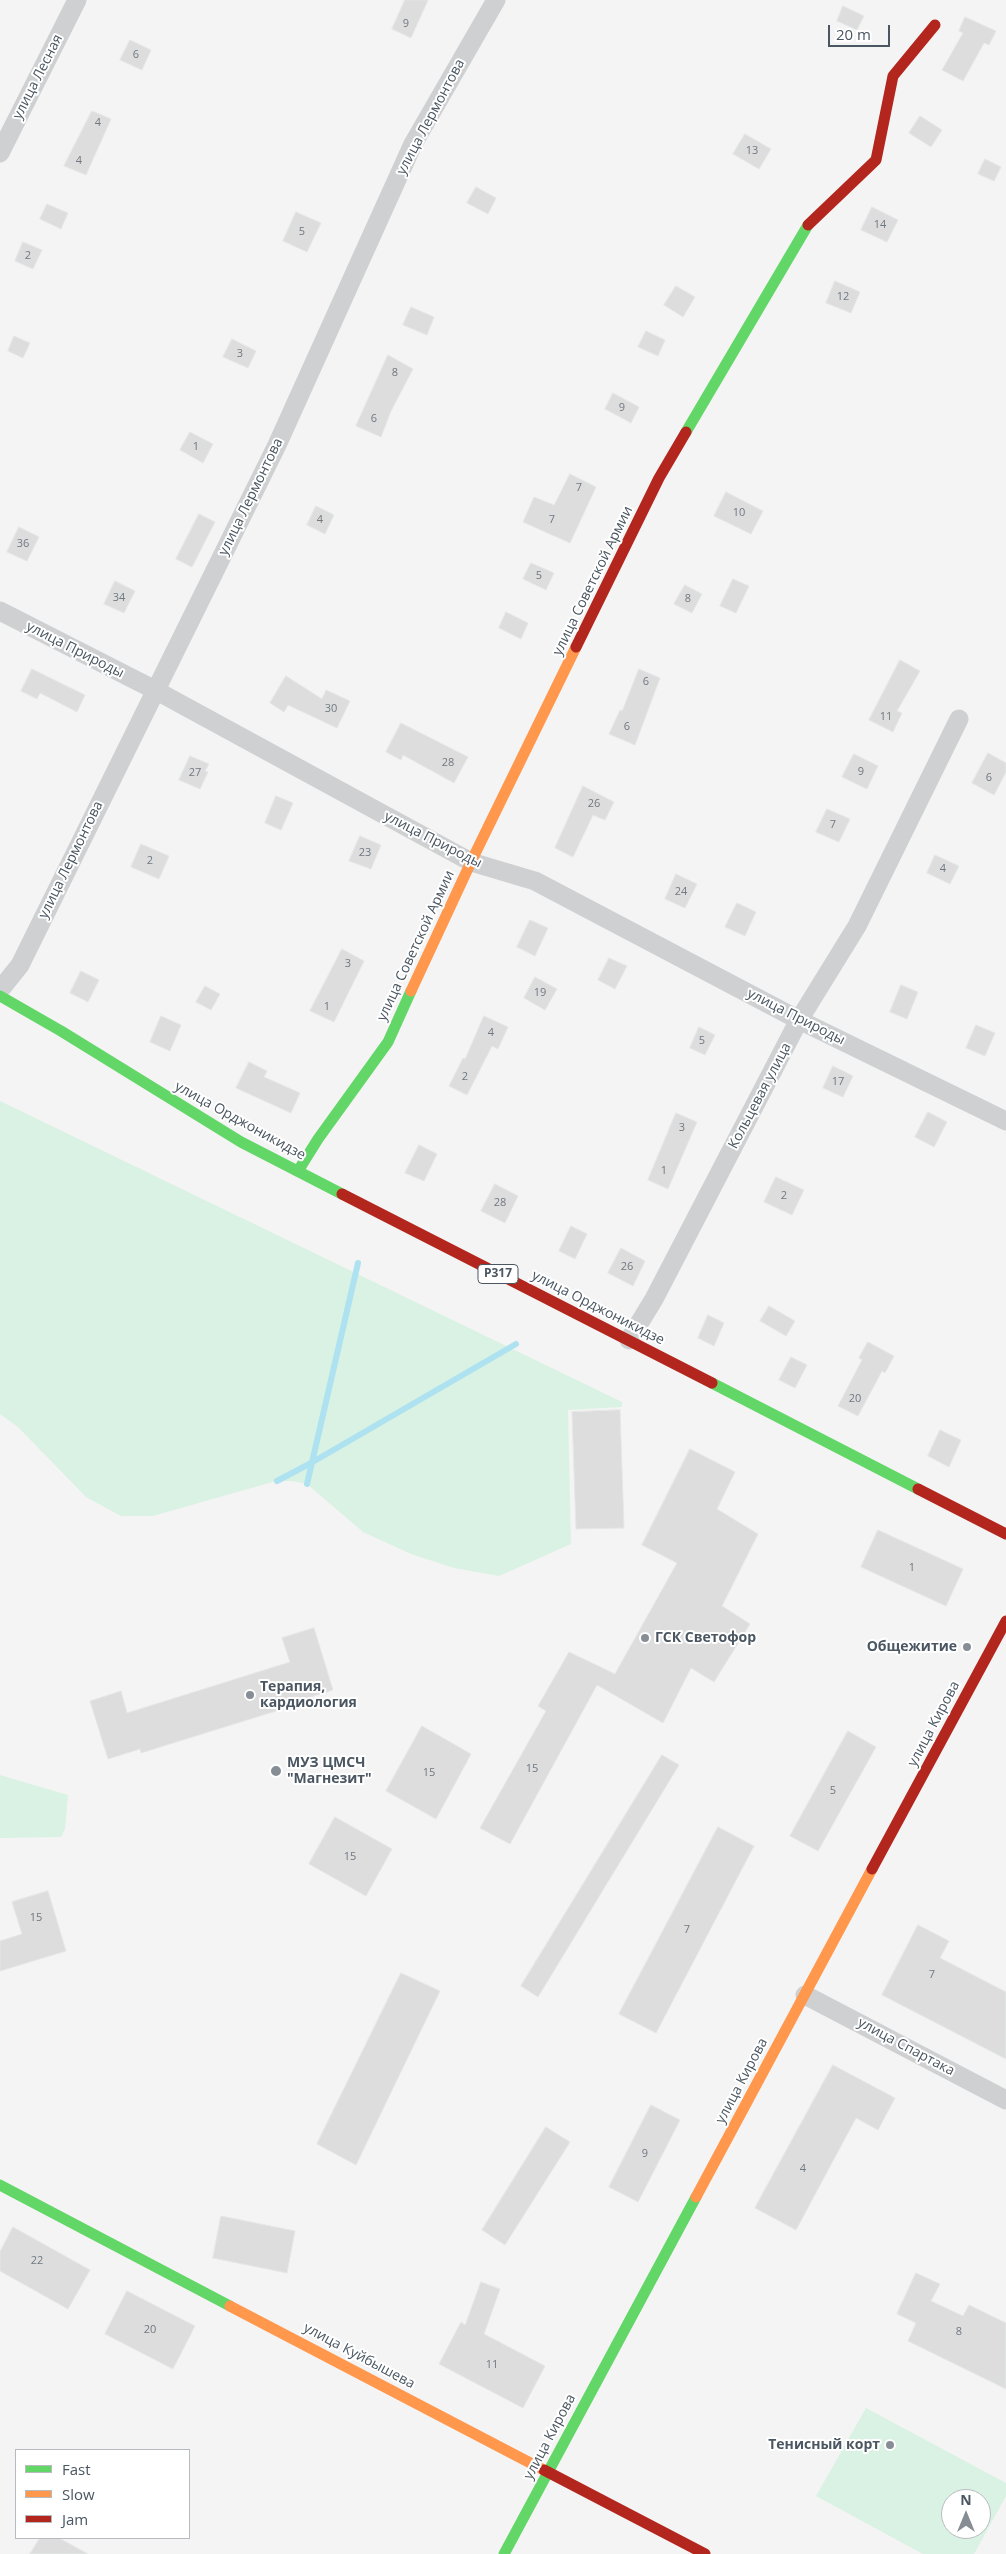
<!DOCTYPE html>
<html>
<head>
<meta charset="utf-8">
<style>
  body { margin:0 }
  #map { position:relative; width:1006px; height:2554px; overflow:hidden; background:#f4f4f4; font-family:"Open Sans",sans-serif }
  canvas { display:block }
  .legend { position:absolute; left:15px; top:2449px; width:175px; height:90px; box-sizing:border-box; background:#fff; border:1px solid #b7bbc0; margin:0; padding:6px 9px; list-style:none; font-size:15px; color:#4a5661 }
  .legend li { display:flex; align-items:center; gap:10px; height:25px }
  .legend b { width:25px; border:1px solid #b7bbc0 }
  .north { position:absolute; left:941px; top:2489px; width:50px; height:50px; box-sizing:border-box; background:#fff; border:1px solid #b7bbc0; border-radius:50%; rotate:0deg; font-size:14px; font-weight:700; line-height:20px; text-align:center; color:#4a5661 }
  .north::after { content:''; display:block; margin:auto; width:18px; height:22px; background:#868d94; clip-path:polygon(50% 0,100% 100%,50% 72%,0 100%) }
  .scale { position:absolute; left:828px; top:25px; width:62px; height:22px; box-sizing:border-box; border:2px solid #4a5661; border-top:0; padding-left:6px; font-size:15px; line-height:18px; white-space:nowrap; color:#4a5661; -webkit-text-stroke:4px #fff; paint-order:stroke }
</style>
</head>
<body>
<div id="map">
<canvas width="1006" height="2554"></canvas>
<ul class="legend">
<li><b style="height:6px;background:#63d668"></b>Fast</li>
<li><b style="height:6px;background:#ff974d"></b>Slow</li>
<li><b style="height:6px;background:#b3261e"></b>Jam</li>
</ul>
<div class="north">N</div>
<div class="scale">20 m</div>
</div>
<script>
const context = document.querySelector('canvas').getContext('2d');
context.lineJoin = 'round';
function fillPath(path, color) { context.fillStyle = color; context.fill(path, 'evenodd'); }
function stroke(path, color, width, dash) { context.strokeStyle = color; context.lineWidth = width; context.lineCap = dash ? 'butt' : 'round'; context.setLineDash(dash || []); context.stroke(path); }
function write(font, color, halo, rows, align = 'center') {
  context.font = font + ' "Open Sans",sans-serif'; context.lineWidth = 4; context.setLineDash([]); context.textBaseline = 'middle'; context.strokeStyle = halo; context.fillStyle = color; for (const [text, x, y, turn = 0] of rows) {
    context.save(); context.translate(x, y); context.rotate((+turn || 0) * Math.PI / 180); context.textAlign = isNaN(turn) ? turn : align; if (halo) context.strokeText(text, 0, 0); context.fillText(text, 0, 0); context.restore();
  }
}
const green = new Path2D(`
  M0,1101L622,1402V1407L568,1410L571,1544L499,1576L454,1568L411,1554L363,1532L307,1484L291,1481H276L153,1516H121L86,1497L18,1427L0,1414Z
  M0,1775L68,1795L65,1829L61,1837L0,1838Z
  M866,2408L1006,2483V2496L974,2554H923L816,2496ZM951,2499H981V2529H951Z`);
const stream = new Path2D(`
  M277,1481L311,1463L516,1344
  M307,1484L358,1263`);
const building = new Path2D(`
  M405,0H428L411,38L392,29Z
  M843,6L864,16L857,30L837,21Z
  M965,17L996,31L989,45L984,43L963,81L942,70L963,33L959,31Z
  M130,40L151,50L142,70L120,60Z
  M92,111L111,119L86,175L64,166Z
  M920,116L942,130L931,147L909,133Z
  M745,134L771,149L759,169L733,154Z
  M985,159L1001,167L994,181L978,174Z
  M476,187L496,198L488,214L467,203Z
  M47,204L68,213L61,229L40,219Z
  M872,207L898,220L887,242L861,230Z
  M296,212L321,223L307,252L283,241Z
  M23,242L42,250L33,269L15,261Z
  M835,281L860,292L851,313L826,303Z
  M676,286L695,297L683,317L664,305Z
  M411,307L434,317L427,335L403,325Z
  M646,331L665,340L658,356L638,347Z
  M14,336L30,343L23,358L8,351Z
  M232,339L256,351L248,368L223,357Z
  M388,355L413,369L391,411L381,437L356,426Z
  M613,393L639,407L631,423L605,409Z
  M190,432L213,444L203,463L180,450Z
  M570,474L596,487L570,543L523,522L534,497L554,505Z
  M726,492L763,511L751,534L714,516Z
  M316,506L334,515L325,534L307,525Z
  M199,514L215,522L192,567L176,559Z
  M19,527L39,537L27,561L7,552Z
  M531,563L554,573L546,590L523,579Z
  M733,579L749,586L736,613L720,606Z
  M115,581L135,591L124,613L104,604Z
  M685,585L702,594L692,613L674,604Z
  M506,612L528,623L521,639L499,628Z
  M900,660L920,671L897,711L902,713L893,732L869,720Z
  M32,669L85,695L77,712L40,693L37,699L21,691Z
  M639,669L660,678L635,745L609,734L620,710L622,711Z
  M286,676L322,699L326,690L350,701L337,728L288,705L284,712L270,703Z
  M401,723L468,757L454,783L403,755L401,760L386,752Z
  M988,753L1006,763V772L994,795L972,783Z
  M854,754L878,766L867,789L842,777Z
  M190,756L209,764L205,771L208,772L200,789L179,780Z
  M583,786L614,802L605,820L593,815L573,857L555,848Z
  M276,796L293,803L281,830L265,823Z
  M827,809L850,819L839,842L816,832Z
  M360,836L381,845L371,869L349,861Z
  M141,844L169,856L159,879L131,867Z
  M935,855L959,866L950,884L927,873Z
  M676,874L697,884L685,908L665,899Z
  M737,903L756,912L745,936L725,927Z
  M530,920L548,928L535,956L517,947Z
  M342,949L364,961L334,1022L310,1011Z
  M609,958L627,966L615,989L598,980Z
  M81,971L99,980L88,1002L70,993Z
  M535,977L557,989L545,1010L524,998Z
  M901,985L918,992L907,1019L890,1012Z
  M205,986L220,994L211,1010L196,1002Z
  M161,1016L181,1025L170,1051L150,1042Z
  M484,1016L508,1027L498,1049L492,1046L467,1095L449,1086L463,1058L465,1059Z
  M976,1025L995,1033L985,1056L966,1048Z
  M699,1027L715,1035L705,1055L690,1048Z
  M249,1062L267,1071L264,1077L300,1093L291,1113L236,1088Z
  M833,1066L853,1076L843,1097L823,1088Z
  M928,1112L947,1122L934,1147L915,1137Z
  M676,1113L697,1122L668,1189L648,1180Z
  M419,1145L437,1154L424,1181L405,1173Z
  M776,1177L804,1190L792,1215L764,1202Z
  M495,1184L518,1196L505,1223L481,1211Z
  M571,1226L587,1234L575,1259L559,1251Z
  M621,1248L645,1261L633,1286L608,1273Z
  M769,1306L795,1321L786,1336L760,1321Z
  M708,1315L724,1323L714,1346L698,1338Z
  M868,1342L894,1356L885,1373L882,1371L858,1416L838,1406L862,1360L859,1358Z
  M791,1357L807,1365L795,1388L779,1380Z
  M620,1410L624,1528L576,1529L572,1412Z
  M940,1430L961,1440L949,1467L928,1456Z
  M690,1449L735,1472L717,1509L758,1534L722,1606L750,1624L714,1682L691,1668L663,1723L597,1685L510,1844L480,1828L546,1711L538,1706L569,1652L615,1674L677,1563L642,1545Z
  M878,1530L963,1569L946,1606L861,1567Z
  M314,1628L333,1690L304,1699L305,1702L141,1753L140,1749L108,1759L90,1701L121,1691L127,1713L290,1662L282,1638Z
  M422,1726L471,1754L436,1819L386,1791Z
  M848,1731L876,1747L818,1851L790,1836Z
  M662,1755L679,1765L538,1997L521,1986Z
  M335,1817L392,1849L366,1896L309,1864Z
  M718,1827L754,1846L656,2033L619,2014Z
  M48,1891L66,1951L0,1971V1941L22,1934L12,1902Z
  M918,1925L949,1941L940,1958L1006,1992V2059L882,1995Z
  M401,1973L440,1991L356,2165L317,2144Z
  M833,2065L895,2098L878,2130L856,2118L796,2230L755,2208Z
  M651,2105L680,2120L638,2202L609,2187Z
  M546,2127L570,2142L505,2245L482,2230Z
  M221,2216L295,2231L287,2273L213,2258Z
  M13,2227L90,2270L68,2309L0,2271V2252Z
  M916,2273L940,2284L931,2301L963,2316L969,2305L1006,2323V2389L908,2341L916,2323L897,2314Z
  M481,2282L500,2289L484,2334L545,2366L523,2408L439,2364L461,2322L465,2325Z
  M127,2291L195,2326L173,2369L105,2334Z
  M40,2538H59L88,2554H30Z`);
const street = new Path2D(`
  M0,153L77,0
  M0,611L155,690L471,862L535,881L799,1020L1006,1121
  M0,990L20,965L277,445L413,144L496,0
  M629,1340L654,1299L799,1020L857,926L959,719
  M805,1995L1006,2100`);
const fast = new Path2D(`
  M686,432L808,225
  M0,996L61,1031L241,1142L342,1194
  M298,1171L318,1139L388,1042L411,991
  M712,1383L918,1489
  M0,2185L230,2306
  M504,2554L696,2197`);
const slow = new Path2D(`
  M411,991L471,862L576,647
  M696,2197L872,1869
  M230,2306L544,2470`);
const jam = new Path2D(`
  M808,225L876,160L893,76L935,25
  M576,647L659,478L686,432
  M342,1194L712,1383
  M918,1489L1006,1534
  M872,1869L1006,1621
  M544,2470L705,2554`);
const markers = [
  [645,1638,5,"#868d94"],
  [967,1647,5,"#868d94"],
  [250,1695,5,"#868d94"],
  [276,1771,6,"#868d94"],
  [890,2445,5,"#868d94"]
];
const numberNames = [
  ["9",406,24],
  ["6",136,55],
  ["4",98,123],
  ["13",752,151],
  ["4",79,161],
  ["14",880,225],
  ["5",302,232],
  ["2",28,256],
  ["12",843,297],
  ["3",240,354],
  ["8",395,373],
  ["9",622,408],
  ["6",374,419],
  ["1",196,447],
  ["7",579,488],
  ["10",739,513],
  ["4",320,520],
  ["7",552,520],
  ["36",23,544],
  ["5",539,576],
  ["34",119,598],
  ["8",688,599],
  ["6",646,682],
  ["30",331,709],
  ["11",886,717],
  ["6",627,727],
  ["28",448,763],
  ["9",861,772],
  ["27",195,773],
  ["6",989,778],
  ["26",594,804],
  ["7",833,825],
  ["23",365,853],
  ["2",150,861],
  ["4",943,869],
  ["24",681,892],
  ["3",348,964],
  ["19",540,993],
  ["1",327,1007],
  ["4",491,1033],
  ["5",702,1041],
  ["2",465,1077],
  ["17",838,1082],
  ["3",682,1128],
  ["1",664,1171],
  ["2",784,1196],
  ["28",500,1203],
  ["26",627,1267],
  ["20",855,1399],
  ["1",912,1568],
  ["15",532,1769],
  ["15",429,1773],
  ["5",833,1791],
  ["15",350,1857],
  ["15",36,1918],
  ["7",687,1930],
  ["7",932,1975],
  ["9",645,2154],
  ["4",803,2169],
  ["22",37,2261],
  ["20",150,2330],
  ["8",959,2332],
  ["11",492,2365]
];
const shields = [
  [498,1274,40]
];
const shieldNames = [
  ["Р317",498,1274]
];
const streetNames = [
  ["улица Лесная",38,77,-63],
  ["улица Лермонтова",431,117,-62],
  ["улица Лермонтова",251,497,-64],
  ["улица Советской Армии",593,581,-64],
  ["улица Природы",75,650,27],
  ["улица Природы",433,840,27],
  ["улица Лермонтова",71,860,-64],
  ["улица Советской Армии",416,946,-65],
  ["улица Природы",796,1017,27],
  ["Кольцевая улица",760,1096,-62],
  ["улица Орджоникидзе",240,1121,29],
  ["улица Орджоникидзе",598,1308,27],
  ["улица Кирова",934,1724,-62],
  ["улица Спартака",906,2047,28],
  ["улица Кирова",742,2081,-62],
  ["улица Куйбышева",359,2356,28],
  ["улица Кирова",550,2437,-62]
];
const poiNames = [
  ["ГСК Светофор",655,1638],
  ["Общежитие",957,1647,"right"],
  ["Терапия,",260,1687],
  ["кардиология",260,1703],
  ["МУЗ ЦМСЧ",287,1763],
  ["\"Магнезит\"",287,1779],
  ["Тенисный корт",880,2445,"right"]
];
fillPath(green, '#d9f2e3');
stroke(stream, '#aee2f0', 6);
fillPath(building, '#ddddde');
stroke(building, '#e5e6e7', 1);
stroke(street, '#ced0d2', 19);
stroke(fast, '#63d668', 11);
stroke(slow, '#ff974d', 11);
stroke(jam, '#b3261e', 11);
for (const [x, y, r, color] of markers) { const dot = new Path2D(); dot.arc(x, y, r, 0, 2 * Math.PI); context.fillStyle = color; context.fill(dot); stroke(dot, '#fff', 2); }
write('11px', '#707881', null, numberNames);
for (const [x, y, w] of shields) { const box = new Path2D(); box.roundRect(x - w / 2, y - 9.5, w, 19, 4); context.fillStyle = '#fff'; context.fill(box); stroke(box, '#4a5661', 1); }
write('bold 12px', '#4a5661', null, shieldNames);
write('14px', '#4a5661', '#fff', streetNames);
write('bold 14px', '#4a5661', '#fff', poiNames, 'left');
</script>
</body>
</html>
